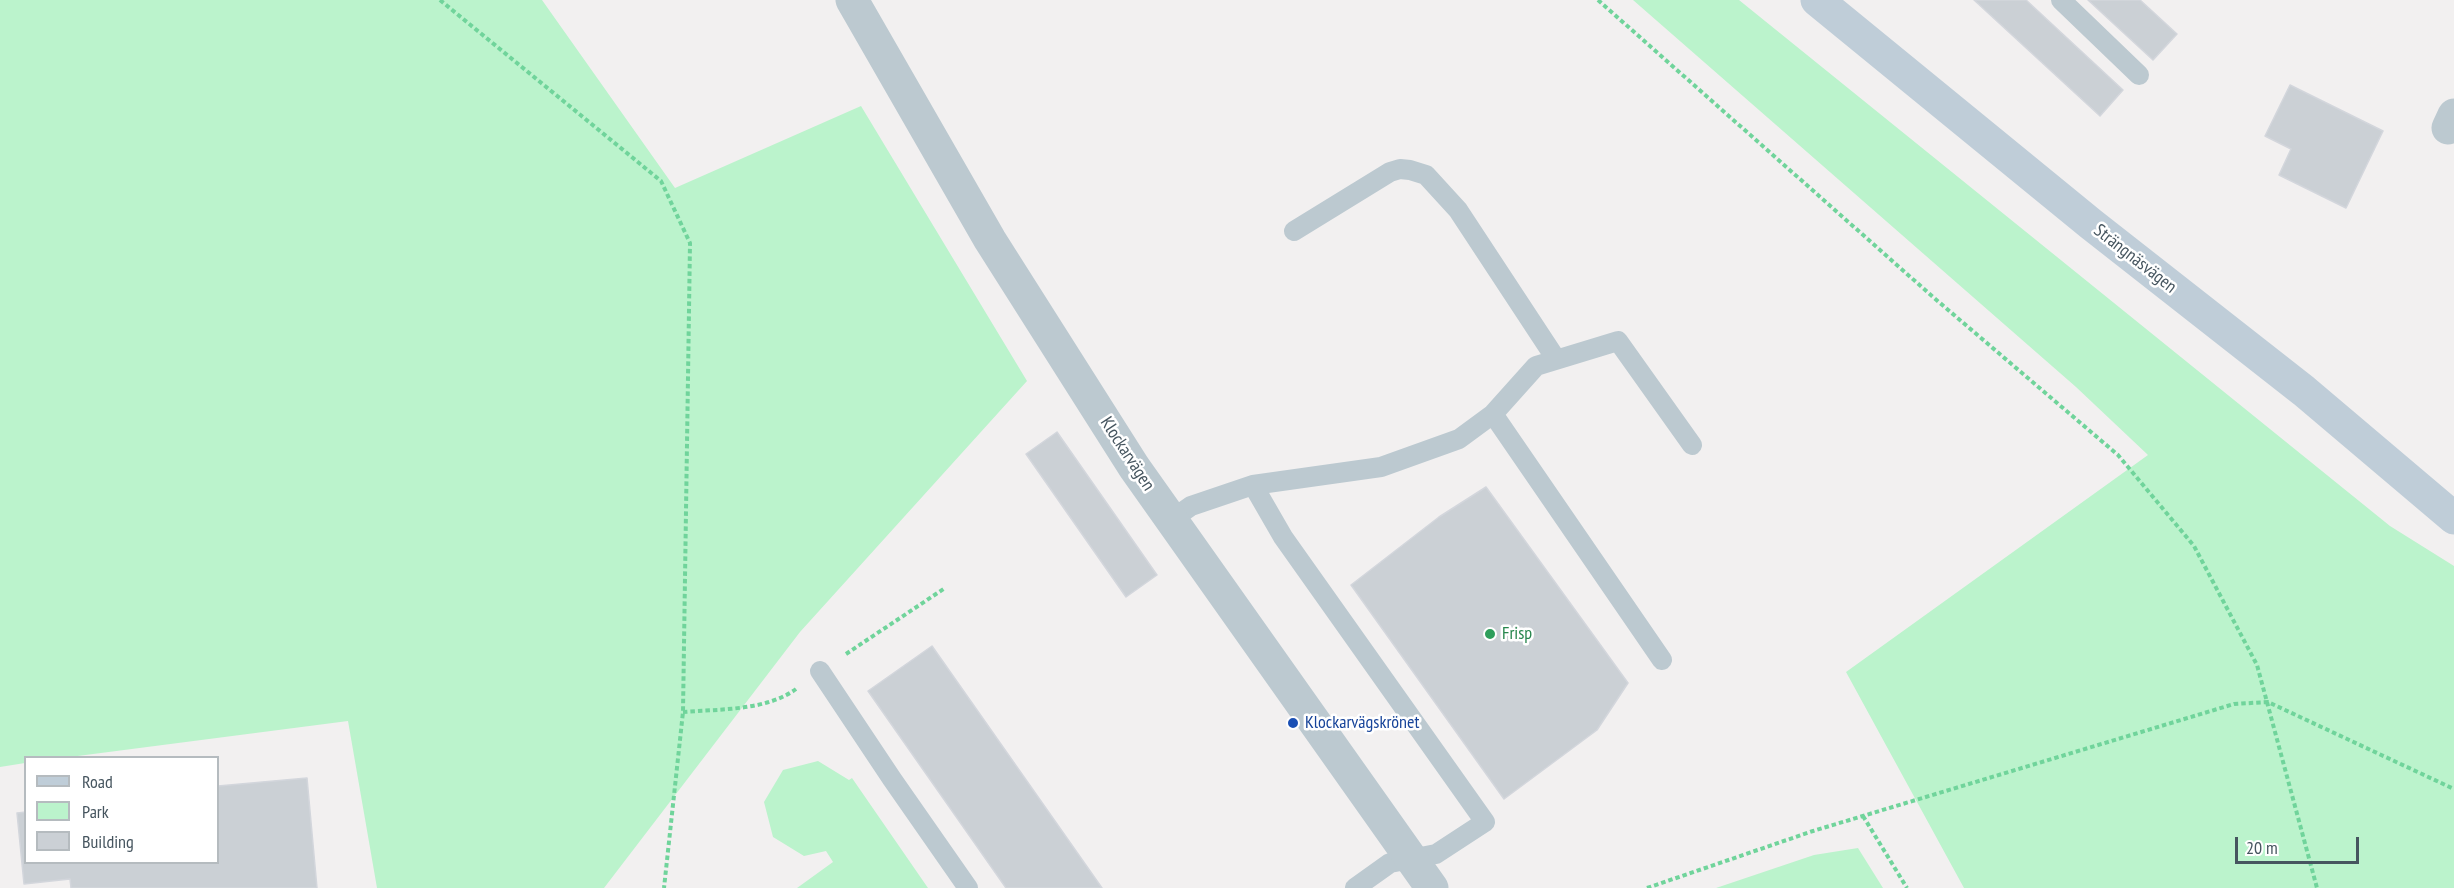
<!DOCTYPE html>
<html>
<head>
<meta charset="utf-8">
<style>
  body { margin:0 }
  #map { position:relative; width:2454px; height:888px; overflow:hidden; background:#f2f0f0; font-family:"PT Sans Narrow",sans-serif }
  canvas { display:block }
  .legend { position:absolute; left:24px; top:756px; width:195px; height:108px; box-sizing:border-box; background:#fff; border:2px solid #b5bbbf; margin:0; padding:8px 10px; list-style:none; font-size:18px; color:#46555f }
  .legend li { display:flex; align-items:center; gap:12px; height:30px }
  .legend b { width:30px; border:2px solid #b5bbbf }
  .scale { position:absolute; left:2235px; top:837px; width:124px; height:27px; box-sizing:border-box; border:3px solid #46555f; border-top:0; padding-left:8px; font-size:18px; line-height:21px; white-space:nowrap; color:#46555f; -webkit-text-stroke:4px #fff; paint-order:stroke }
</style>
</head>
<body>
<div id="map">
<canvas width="2454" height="888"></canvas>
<ul class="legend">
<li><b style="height:8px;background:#bfcdd8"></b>Road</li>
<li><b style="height:16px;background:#bbf3cc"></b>Park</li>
<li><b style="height:16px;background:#cbd0d5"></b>Building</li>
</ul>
<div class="scale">20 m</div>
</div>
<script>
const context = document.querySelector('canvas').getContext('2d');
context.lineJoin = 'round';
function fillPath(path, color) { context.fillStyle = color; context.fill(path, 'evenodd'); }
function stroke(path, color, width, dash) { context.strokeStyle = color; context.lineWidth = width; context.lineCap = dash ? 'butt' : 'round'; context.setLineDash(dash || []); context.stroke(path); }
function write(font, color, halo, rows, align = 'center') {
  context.font = font + ' "PT Sans Narrow",sans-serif'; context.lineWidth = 5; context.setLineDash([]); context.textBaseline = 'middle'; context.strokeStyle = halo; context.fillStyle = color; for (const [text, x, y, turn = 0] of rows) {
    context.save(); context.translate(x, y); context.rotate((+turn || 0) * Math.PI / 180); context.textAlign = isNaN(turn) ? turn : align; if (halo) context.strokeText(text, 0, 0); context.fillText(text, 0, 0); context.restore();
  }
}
const green = new Path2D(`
  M0,0H542L675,188L861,106L1027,381L800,632L604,888H377L348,721L70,757L26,758L25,763L0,767Z
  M1633,0H1739L2390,526L2454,566V888H1964L1846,672L2148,455L2076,387Z
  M818,761L849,780L852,778L928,888H797L833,862L826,851L804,856L773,837L764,802L783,770Z
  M1858,848L1883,888H1716L1814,855Z`);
const building = new Path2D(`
  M1974,0H2026L2123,90L2100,116Z
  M2088,0H2140L2177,34L2153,60Z
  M2290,85L2383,131L2346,208L2279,175L2291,149L2265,136Z
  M1057,432L1157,575L1126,597L1026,454Z
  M1486,487L1628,683L1597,730L1504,799L1351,585L1439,517Z
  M932,646L1102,888H1006L868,691Z
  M307,778L317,888H71L70,879L24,884L17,813L26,812V862H218V786Z`);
const path = new Path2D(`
  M440,0L661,181L690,243L683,712L664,888
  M1598,0L1933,297L2118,455L2194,546L2257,665L2317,888
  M846,654L945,588
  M683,712C719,709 766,711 796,689
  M1863,816L1907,888
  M1647,888L1813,831L2234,704L2268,702L2454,789`);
const lane = new Path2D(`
  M2061,0L2139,75
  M1294,231L1390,172L1400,169L1410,170L1426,175L1458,210L1556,359
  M1493,414L1662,660
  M1253,485L1283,537L1485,822L1436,854L1390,863L1355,888
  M1171,520L1191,506L1253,485L1381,467L1459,439L1493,414L1536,366L1618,341L1692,445
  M820,671L892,779L968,888`);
const street = new Path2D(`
  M852,0L990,240L1134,467L1432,888
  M2448,128L2454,115`);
const secondary = new Path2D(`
  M1817,0L2091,224L2304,391L2454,518`);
const markers = [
  [1490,634,6,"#2e9e5b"],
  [1293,723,6,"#1a4fb4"]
];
const streetNames = [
  ["Strängnäsvägen",2135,259,38],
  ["Klockarvägen",1127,454,57]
];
const leisureNames = [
  ["Frisp",1502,634]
];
const transitNames = [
  ["Klockarvägskrönet",1305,723]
];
fillPath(green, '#bbf3cc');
fillPath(building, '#cbd0d5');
stroke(building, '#d3d6dc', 1.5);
stroke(path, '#70d49b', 4, [4.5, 3]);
stroke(lane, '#bcc9d0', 20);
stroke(street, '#bcc9d0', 33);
stroke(secondary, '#bfcdd8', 33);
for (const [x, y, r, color] of markers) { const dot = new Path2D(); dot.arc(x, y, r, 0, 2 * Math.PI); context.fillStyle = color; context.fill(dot); stroke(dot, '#fff', 2); }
write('18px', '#46555f', '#fff', streetNames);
write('18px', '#27864d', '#fff', leisureNames, 'left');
write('18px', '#164399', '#fff', transitNames, 'left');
</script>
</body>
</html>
